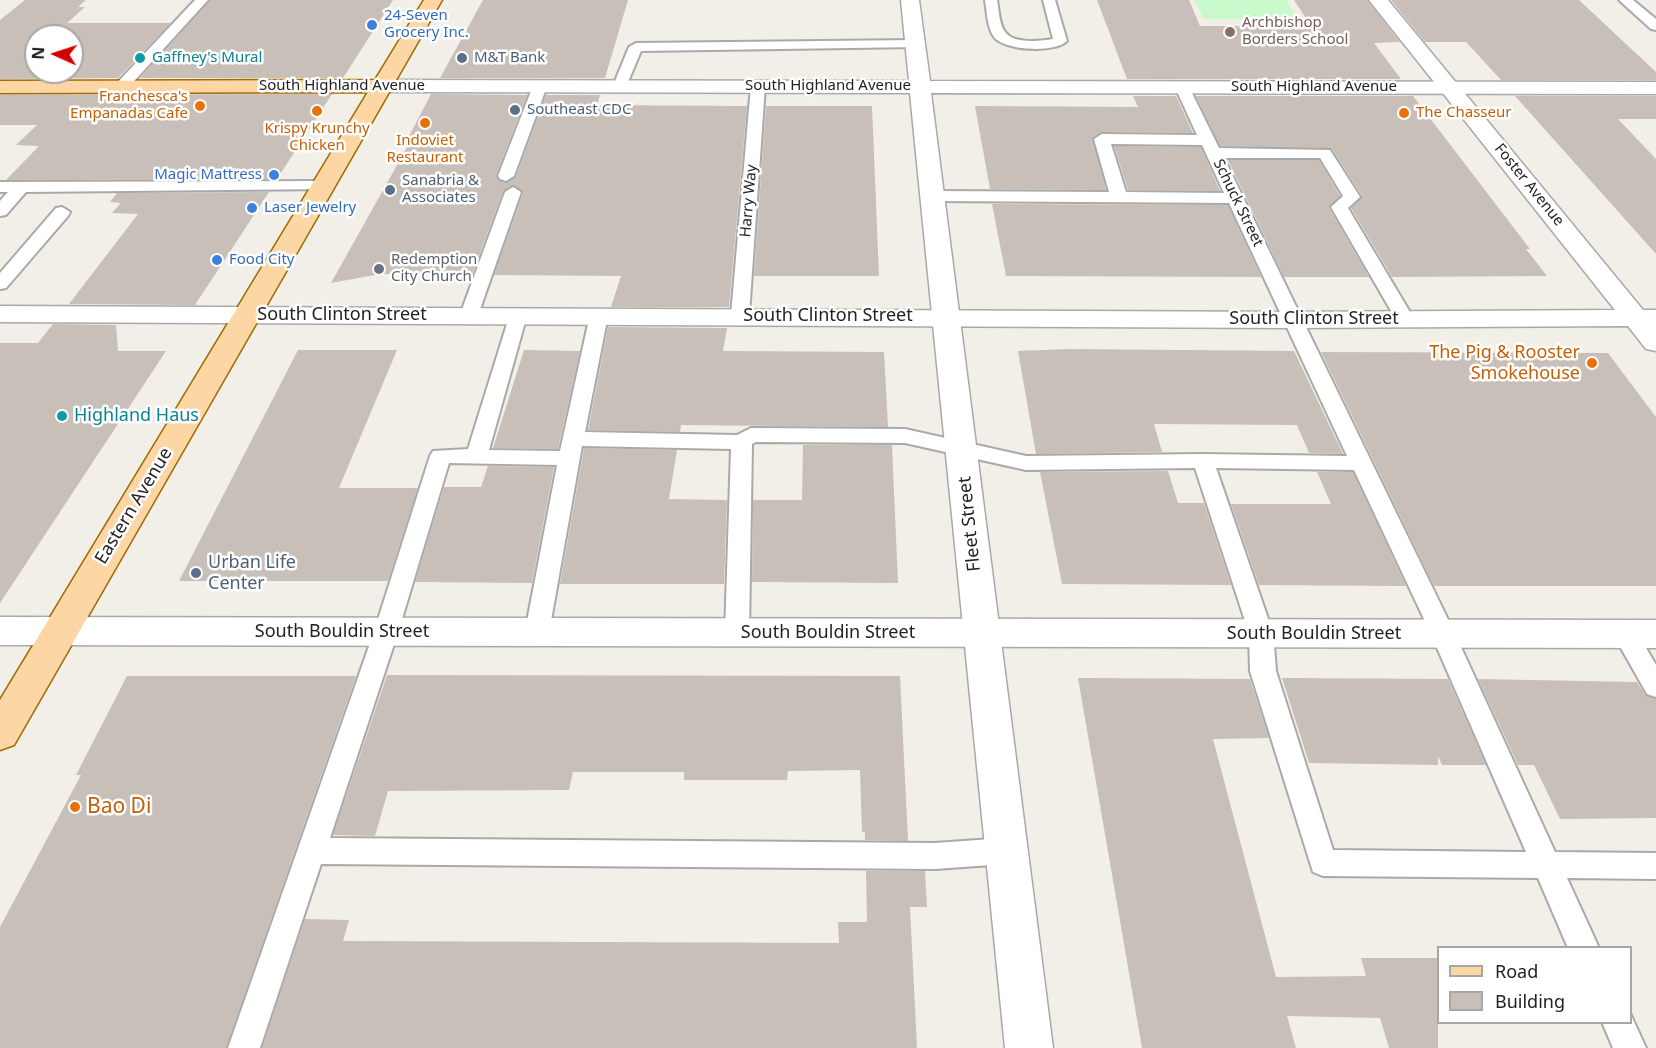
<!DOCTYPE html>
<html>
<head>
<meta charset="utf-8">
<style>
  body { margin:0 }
  #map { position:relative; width:1656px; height:1048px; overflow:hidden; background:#f2efe9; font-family:"Noto Sans",sans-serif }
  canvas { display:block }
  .legend { position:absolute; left:1437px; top:946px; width:195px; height:78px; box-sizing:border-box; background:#fff; border:2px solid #a7a7a7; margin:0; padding:8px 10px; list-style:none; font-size:18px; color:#222 }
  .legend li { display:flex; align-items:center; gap:12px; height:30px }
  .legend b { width:30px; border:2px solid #a7a7a7 }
  .north { position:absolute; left:24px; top:24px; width:60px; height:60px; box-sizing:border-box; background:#fff; border:2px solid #a7a7a7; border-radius:50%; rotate:273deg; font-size:16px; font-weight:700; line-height:24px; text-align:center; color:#222 }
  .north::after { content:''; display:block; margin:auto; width:21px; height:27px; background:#d40000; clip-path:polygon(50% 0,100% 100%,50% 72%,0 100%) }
</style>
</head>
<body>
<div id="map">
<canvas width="1656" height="1048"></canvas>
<ul class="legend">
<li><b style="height:8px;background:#fcd6a4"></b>Road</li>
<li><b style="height:16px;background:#c7bfb8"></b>Building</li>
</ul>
<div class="north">N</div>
</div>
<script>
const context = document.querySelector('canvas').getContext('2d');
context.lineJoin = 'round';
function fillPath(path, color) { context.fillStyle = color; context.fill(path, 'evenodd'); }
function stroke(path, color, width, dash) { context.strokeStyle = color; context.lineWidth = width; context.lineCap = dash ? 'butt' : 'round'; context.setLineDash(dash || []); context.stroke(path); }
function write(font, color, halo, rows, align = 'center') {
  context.font = font + ' "Noto Sans",sans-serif'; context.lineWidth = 5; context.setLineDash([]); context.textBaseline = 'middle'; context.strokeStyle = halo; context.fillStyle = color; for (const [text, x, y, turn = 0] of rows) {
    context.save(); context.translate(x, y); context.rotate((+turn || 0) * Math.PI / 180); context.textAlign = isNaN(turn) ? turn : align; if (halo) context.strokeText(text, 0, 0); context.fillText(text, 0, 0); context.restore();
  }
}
const park = new Path2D(`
  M1194,0H1286L1298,20L1204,19Z`);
const building = new Path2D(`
  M25,0H86L78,7H85L67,23H171L118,78L0,79V20ZM36,36H72V72H36Z
  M210,0H393L343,78H140Z
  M483,0H628L605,78H440Z
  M1097,0H1189L1200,26H1311L1294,0H1367L1400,42L1374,43L1401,79H1127Z
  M1391,0H1579L1656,72V80H1501L1466,42H1425Z
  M332,94L277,179L6,180L39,146L16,145L37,125H0V95Z
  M431,94L527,95L496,175L498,180L505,183L516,177L546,95H600L597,105L747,106L729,307H611L621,276L494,275L523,193L514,185L503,191L472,275L380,274L331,283L410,142H406Z
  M1133,96H1176L1193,133L1102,132L1093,137L1106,190L990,189L975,106L1138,107Z
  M1196,96H1413L1530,249H1526L1547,276L1392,277L1351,208L1362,196L1332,149L1220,146Z
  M1515,96H1656V119H1618L1656,159V254Z
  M766,106H872L879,276H754Z
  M1114,146L1201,147L1220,191L1128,190Z
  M1228,160H1319L1340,196L1329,208L1369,277H1284Z
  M269,192L195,305L69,304L138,214L112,213L121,203L110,202L117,193Z
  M992,204L1228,205L1261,277L1006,276Z
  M53,324L116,325L118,351H166L0,603V343H38Z
  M608,327L727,328L723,351L884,352L888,427L681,425L680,432L588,430Z
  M1068,349L1294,351L1343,454L1309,453L1297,425L1154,424L1162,452L1036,454L1018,351Z
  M298,350H397L339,488H418L388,581H179Z
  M524,350L580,351L558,449L493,448Z
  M1321,352L1608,353L1656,417V586H1434Z
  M803,445H892L898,583L752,582L753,500H802Z
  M584,448L677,450L669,499L727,500L724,584H560Z
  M488,466L554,467L532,583L415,582L444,487H481Z
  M1168,471L1178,503H1204L1231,585L1062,584L1040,472Z
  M1317,472H1353L1406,586L1259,585L1231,504H1331Z
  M387,675L900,676L908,841L865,840V832H862L860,770L788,771L787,780H684V772H573L569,790L388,791L375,836L333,835Z
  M127,676H356L226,1048H0V927L81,775H76Z
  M1078,678L1250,679L1269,738L1213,739L1276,977L1366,976L1361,958H1438V1048H1389L1380,1018L1287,1016L1296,1048H1142Z
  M1282,678L1448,679L1486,765H1442L1438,756V765L1309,763Z
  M1478,679L1637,682L1645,695L1656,699V818L1560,819L1534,765H1518Z
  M866,871H925L927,907H910L917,1048H262L305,919L349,920L343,941L839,943L838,922H867Z`);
const service = new Path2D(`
  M195,0H208L126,90H116L114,87L116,84Z
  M985,0H997C999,10 999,26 1006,33C1014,44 1041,41 1053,39L1043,0H1055L1067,41C1055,53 1005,51 994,37C987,27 987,12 985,0Z
  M1619,0H1633L1656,19V30L1651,29Z
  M915,40L920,41L922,44L920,47L641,51L625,89H615L613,86L629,47L636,43Z
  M540,82L547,86L514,176L506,181L500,179L498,176L533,86Z
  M758,82L765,86L749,315L747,319H733L731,315L751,86Z
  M1182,83L1189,87L1219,148L1330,150L1360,197L1348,208L1414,319L1412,323H1398L1331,207L1343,196L1320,158H1224L1455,634L1555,852L1656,853V879L1567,878L1599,948H1568L1538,878L1323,876L1313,872L1250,671L1249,633L1195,468L1026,470L905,443L756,442L752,444L749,633L746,640L737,642L728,640L725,633L731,449L582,446L549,632L546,639L537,641L528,639L525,632L557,465L449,463L398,632L330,838L935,843L1006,838L1016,842L1020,851L1016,860L1006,864L935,869L321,864L260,1048H228L374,632L430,456L433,451L468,449L511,311H525L527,315L489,450L560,451L590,315L592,311H606L608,315L585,432L737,435L751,428L905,429L1026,456L1203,454L1347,456L1229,203L932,201L924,196L932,191L1109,192L1094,139L1102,134L1197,135L1175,87ZM1111,144L1202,145L1224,193L1126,192ZM1216,468L1354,470L1431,634L1526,852L1333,850L1276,671L1273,633Z
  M324,181L332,186L330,189L26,192L6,215L0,216V201L8,192H0V182Z
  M513,187L521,192L478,315L476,319H462L460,315L505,192Z
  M62,207L70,212L68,216L6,288L0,289V273L56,208Z
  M1625,625L1634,627L1656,665V697L1647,694L1613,634L1616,627Z
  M1630,1013L1646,1048H1613L1602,1022H1630Z`);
const minor = new Path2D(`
  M1369,0H1388L1643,310H1656V351L1646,349L1628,326L1294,328L0,322V306L1294,312L1615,310Z
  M0,617L1656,620V648L0,645Z`);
const tertiary = new Path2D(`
  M901,0H919L930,81L1656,82V94L931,93L1053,1048H1005L910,93L383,92L376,90L373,86L376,82L383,80L909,81Z`);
const primary = new Path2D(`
  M424,0H442L14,745L0,750V700L368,92L0,93V81L375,80Z`);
const markers = [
  [372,25,6,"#3f7fe0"],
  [1230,32,6,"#8d6e63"],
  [140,58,6,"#0f9aa8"],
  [462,58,6,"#5c6f8a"],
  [200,106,6,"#e8710a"],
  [515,110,6,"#5c6f8a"],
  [317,111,6,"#e8710a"],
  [1404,113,6,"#e8710a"],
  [425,123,6,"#e8710a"],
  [274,175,6,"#3f7fe0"],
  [390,190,6,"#5c6f8a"],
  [252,208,6,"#3f7fe0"],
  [217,260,6,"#3f7fe0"],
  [379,269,6,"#6b7280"],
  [1592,363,6,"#e8710a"],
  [62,416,6,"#0f9aa8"],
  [196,573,6,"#5c6f8a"],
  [75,807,6,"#e8710a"]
];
const farShopnames = [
  ["24-Seven",384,16],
  ["Grocery Inc.",384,33],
  ["Magic Mattress",262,175,"right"],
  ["Laser Jewelry",264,208],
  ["Food City",229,260]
];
const farEducationnames = [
  ["Archbishop",1242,23],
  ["Borders School",1242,40]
];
const farCulturenames = [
  ["Gaffney's Mural",152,58]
];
const farServicenames = [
  ["M&T Bank",474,58],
  ["Southeast CDC",527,110],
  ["Sanabria &",402,181],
  ["Associates",402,198]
];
const farStreetnames = [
  ["South Highland Avenue",342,86],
  ["South Highland Avenue",828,86],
  ["South Highland Avenue",1314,87],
  ["Foster Avenue",1529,185,51],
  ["Harry Way",749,201,-85],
  ["Schuck Street",1238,203,64]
];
const farFoodnames = [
  ["Franchesca's",188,97,"right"],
  ["Empanadas Cafe",188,114,"right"],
  ["The Chasseur",1416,113,"left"],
  ["Krispy Krunchy",317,129],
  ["Chicken",317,146],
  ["Indoviet",425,141],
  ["Restaurant",425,158]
];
const farWorshipnames = [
  ["Redemption",391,260],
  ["City Church",391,277]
];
const streetNames = [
  ["South Clinton Street",342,315],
  ["South Clinton Street",828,316],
  ["South Clinton Street",1314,319],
  ["Eastern Avenue",134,506,-59],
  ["Fleet Street",970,524,-96],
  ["South Bouldin Street",342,632],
  ["South Bouldin Street",828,633],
  ["South Bouldin Street",1314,634]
];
const foodNames = [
  ["The Pig & Rooster",1580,353],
  ["Smokehouse",1580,374]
];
const cultureNames = [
  ["Highland Haus",74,416]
];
const serviceNames = [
  ["Urban Life",208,563],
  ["Center",208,584]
];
const nearFoodnames = [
  ["Bao Di",87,807]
];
fillPath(park, '#c8facc');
fillPath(building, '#c7bfb8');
stroke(service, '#a9a9a9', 4);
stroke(minor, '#a9a9a9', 3);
stroke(tertiary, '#a9a9a9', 3);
stroke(primary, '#a06b00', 3);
fillPath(service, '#fff');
fillPath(minor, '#fff');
fillPath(tertiary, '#fff');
fillPath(primary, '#fcd6a4');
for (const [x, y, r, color] of markers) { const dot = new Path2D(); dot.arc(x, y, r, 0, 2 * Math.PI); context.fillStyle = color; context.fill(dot); stroke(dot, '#fff', 2); }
write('15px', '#366cbe', '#fff', farShopnames, 'left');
write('15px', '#785e54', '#fff', farEducationnames, 'left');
write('15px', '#0d838f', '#fff', farCulturenames, 'left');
write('15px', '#4e5e75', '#fff', farServicenames, 'left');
write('15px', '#222', '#fff', farStreetnames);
write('15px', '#c56008', '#fff', farFoodnames);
write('15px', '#5b616d', '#fff', farWorshipnames, 'left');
write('18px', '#222', '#fff', streetNames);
write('18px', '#c56008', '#fff', foodNames, 'right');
write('18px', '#0d838f', '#fff', cultureNames, 'left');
write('18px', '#4e5e75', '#fff', serviceNames, 'left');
write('21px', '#c56008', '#fff', nearFoodnames, 'left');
</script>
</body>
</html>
